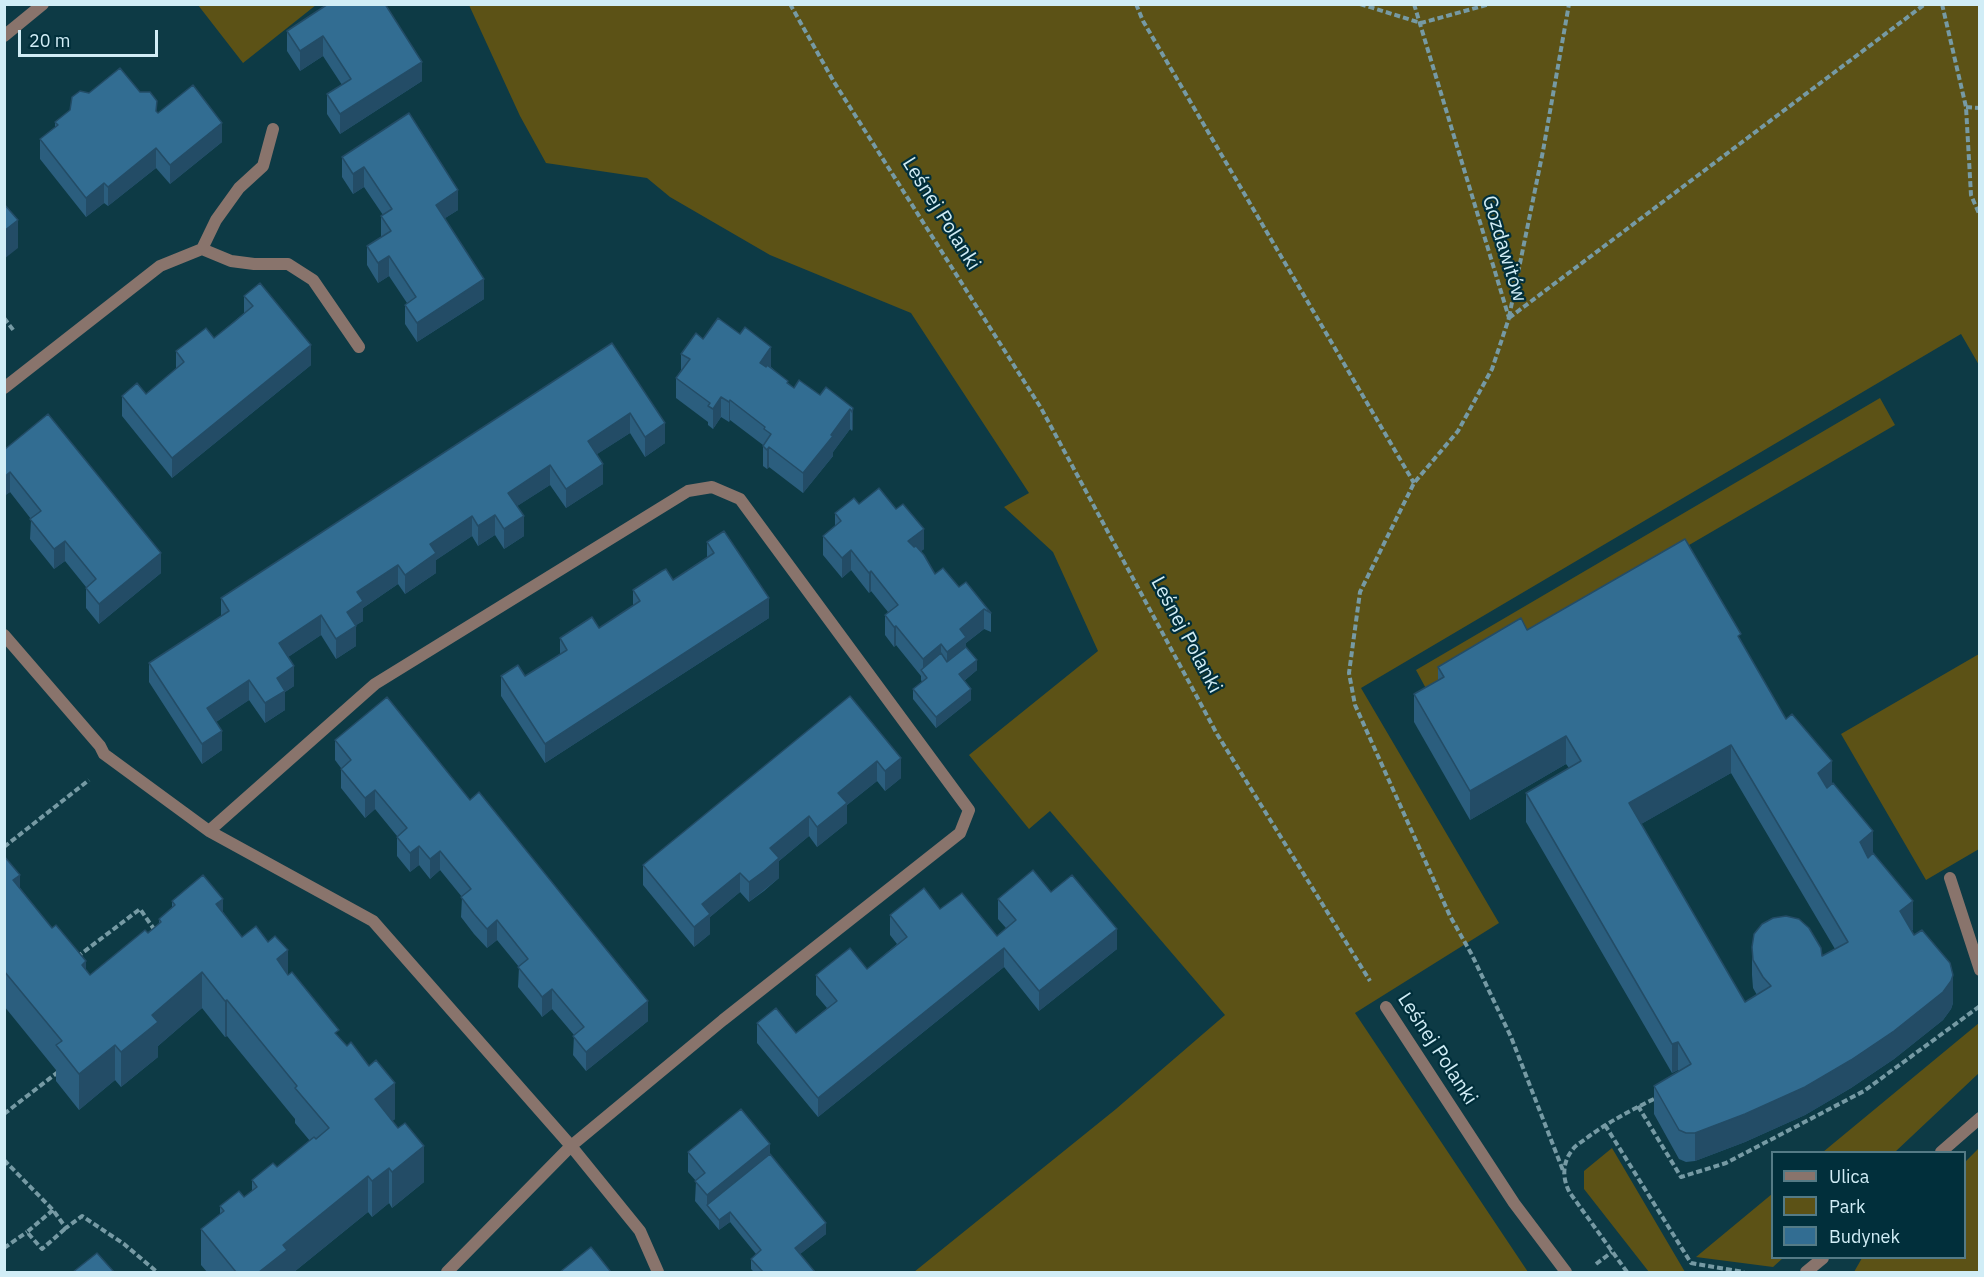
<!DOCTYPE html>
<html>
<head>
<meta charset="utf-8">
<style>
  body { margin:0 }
  #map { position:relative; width:1984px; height:1277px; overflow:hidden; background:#0d3a45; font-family:"IBM Plex Sans",sans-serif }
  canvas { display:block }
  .frame { position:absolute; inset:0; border:6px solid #d1edf6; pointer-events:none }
  .legend { position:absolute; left:1771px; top:1151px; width:195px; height:108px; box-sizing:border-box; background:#012f3b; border:2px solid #547b86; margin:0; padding:8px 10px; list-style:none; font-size:18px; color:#d1edf6 }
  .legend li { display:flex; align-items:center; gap:12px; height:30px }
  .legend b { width:30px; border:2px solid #547b86 }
  .scale { position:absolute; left:18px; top:30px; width:140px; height:27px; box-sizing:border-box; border:3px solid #d1edf6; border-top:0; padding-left:8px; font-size:18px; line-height:21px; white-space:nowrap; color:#d1edf6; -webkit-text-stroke:4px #012f3b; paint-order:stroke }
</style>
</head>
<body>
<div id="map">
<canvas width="1984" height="1277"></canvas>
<div class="frame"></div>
<ul class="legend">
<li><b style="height:8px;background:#89746c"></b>Ulica</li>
<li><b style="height:16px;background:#5c5216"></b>Park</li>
<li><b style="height:16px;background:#326d92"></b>Budynek</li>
</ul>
<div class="scale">20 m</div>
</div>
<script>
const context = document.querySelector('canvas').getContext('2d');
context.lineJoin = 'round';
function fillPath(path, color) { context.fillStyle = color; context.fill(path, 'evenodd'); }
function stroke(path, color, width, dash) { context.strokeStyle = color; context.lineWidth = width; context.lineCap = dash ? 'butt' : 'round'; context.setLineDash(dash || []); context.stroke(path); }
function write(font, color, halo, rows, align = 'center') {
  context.font = font + ' "IBM Plex Sans",sans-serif'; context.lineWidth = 4.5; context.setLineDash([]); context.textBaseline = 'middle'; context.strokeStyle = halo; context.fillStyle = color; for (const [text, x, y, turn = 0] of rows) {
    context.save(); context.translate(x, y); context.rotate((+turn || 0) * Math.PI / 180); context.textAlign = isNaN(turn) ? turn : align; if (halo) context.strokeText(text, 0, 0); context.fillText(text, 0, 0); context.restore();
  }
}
const green = new Path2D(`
  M198,5H316L243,63Z
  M469,5H1979V365L1961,334L1361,688L1499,923L1355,1013L1528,1272H914L1116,1109L1225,1015L1050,811L1029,829L969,755L1098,651L1053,552L1004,507L1029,493L911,313L770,255L670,197L647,178L546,163L520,116Z
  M1880,398L1895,425L1430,696L1416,670Z
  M1979,654V849L1926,880L1841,734Z
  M1979,1023V1073L1895,1152H1823Z
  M1612,1148L1685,1272H1649L1584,1189V1171Z
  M1979,1148V1272H1854L1862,1258H1964L1965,1162Z
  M1772,1194V1258H1783L1773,1267L1696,1257Z`);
const path = new Path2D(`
  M790,4L834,82L1041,408L1217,734L1370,981
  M1136,4L1143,21L1414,483
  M1360,4L1421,23L1490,4
  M1414,4L1509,318L1492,369L1458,431L1414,483L1360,592L1349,673L1355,705L1450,916L1472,955L1511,1037L1564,1173
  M1942,4L1966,107L1971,195L1980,216
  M1966,107L1980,108
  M1509,317L1543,151L1569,4
  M4,318L14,331
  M1509,318L1925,4
  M4,847L89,780
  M77,957L140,909L156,932
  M1638,1106L1681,1177L1726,1163L1864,1091L1980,1006
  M4,1114L58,1072
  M1605,1125L1691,1263L1744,1272
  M4,1160L53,1210L66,1228L82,1216L124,1244L157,1272
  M53,1210L27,1232L42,1249L66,1228
  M4,1248L27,1232
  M1596,1264L1612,1252
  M1627,1272L1570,1193C1562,1179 1562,1162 1573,1149C1577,1144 1583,1141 1588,1137C1610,1121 1633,1109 1658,1097`);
const service = new Path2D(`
  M4,36L43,4
  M1950,878L1980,970
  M1386,1007L1514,1203L1566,1272
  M1941,1152L1980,1118
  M1806,1272L1823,1258`);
const minor = new Path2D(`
  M202,249L231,261L254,264H288L313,280L359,347
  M4,388L160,266L202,249L216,220L239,188L263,166L273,129
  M4,635L100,746L104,754L209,831L373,921L571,1146L447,1272
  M209,831L375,684L688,491L712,487L740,499L969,810L960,833L723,1020L571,1146L640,1231L658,1272`);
const wall = new Path2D(`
  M328,4L422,81L340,134L327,114V94L342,85L323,56L300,71L287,51V31Z
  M157,112L222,142L170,184L156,168L108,206L104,203L86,217L40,159V139L55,127V122Z
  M342,157L458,210L445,218L484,299L417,342L405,324V305L407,303L389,276L378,283L367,265V246L381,237V216L383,215L364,187L353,194L342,177Z
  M244,296L311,365L172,478L122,416V396L146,394L176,369V351L214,338L244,313Z
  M703,339L771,366V367L794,388L820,395L853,408V428L852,431L850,429L833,452V456L803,493L769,467L767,469L763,466V445L730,420L729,422L721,417L713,429L708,425V422L676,398V378L681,370V354Z
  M612,343L665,443L645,457L630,433L597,454L603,484L566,508L550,485L517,506L524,536L504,549L495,535L478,546L472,536L436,560V573L405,594L398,584L363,608V621L356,625V646L336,659L321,635L288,657L294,686L285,692V710L265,723L249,700L216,722L222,750L202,764L149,682V663L221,616V598Z
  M4,450L161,573L99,624L86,608V587L65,561L54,569L30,539L31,519L10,492L4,496Z
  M859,504L924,549L921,551L935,574L959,587L991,613V632L984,629L966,643V647L977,670L964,681L971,700L936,728L913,699V689L922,682L921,680V676L896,645L894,647L885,635V615L888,612L871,591L869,593L851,570L842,578L823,555V536L835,526V513Z
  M707,542L769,618L545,763L501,696V676H525L560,654V638L599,628L633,606V590L673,580L707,558Z
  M1741,642L1786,719L1832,784L1873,854L1913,929L1912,931L1953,1003L1951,1009L1943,1020L1894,1059L1851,1088L1805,1115L1745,1142L1695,1161L1686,1162L1679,1159L1654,1114V1086L1679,1071L1678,1070L1672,1073L1526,822V793L1569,768L1566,764L1470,820L1414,722V694L1438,681V667ZM1731,773L1835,949L1822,956L1752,947V975L1753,988L1757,995L1745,1002L1641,824Z
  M850,696L901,778L885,791L877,781L847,805V823L817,847L809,836L779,861V878L764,891L749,902L740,892L710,917V934L694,947L643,885V865Z
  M335,740L648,1021L586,1071L573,1055L574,1035L552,1009L542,1017L540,1014L518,987L519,967L497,940L487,948L474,934L461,917L462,897L440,870L430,879L419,865L410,872L397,856V836L375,809L365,818L341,788V768L335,760Z
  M4,856L20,888L90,975L159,924V919L172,908V901L223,912L242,937L288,974L339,1038L395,1119L392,1121L424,1182L392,1208L389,1203L372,1217L368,1212L294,1272H207L201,1265V1229L220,1214V1206L244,1197L252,1191V1180L277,1167L310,1141L295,1123V1119L227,1036L225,1037L202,1008L158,1046V1057L121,1087L115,1080L79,1110L56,1081V1070L4,1006Z
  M1051,892L1117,949L1039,1011L1004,967L818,1117L757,1043V1023L796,1033L827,1008L816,995V975L867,969L897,944L890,935V915L940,909L997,936L1006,928L998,919V899Z
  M688,1152L770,1154L826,1234L800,1254L815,1272H754L751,1269V1259L756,1254L730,1222L719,1230L695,1201L696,1181L688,1172Z`);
const shadedWall = new Path2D(`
  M323,36V56L300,71V51Z
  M422,62V81L340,134V114Z
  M222,123V142L170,184V165Z
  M156,148V168L108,206V187Z
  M364,167V187L353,194V174Z
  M104,183V203L86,217V198Z
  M458,190V210L436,224V205Z
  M18,220V248L4,259V231Z
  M389,256V276L378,283V263Z
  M484,279V299L417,342V323Z
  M311,345V365L172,478V458Z
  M771,347V366L760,382V363Z
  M721,397V417L713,429V409Z
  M730,400V420L729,422V402Z
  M853,408V428L852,431V412Z
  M850,409V429L833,452V456L803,493V473Z
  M630,413V433L588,460V441Z
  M665,423V443L645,457V437Z
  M769,447V467L767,469V450Z
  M603,464V484L566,508V489Z
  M550,465V485L508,512V493Z
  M10,472V492L4,496V477Z
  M495,515V535L478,546V526Z
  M472,516V536L436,560V573L405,594V575L430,544Z
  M524,516V536L504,549V529Z
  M924,529V549L908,561V541Z
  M65,541V561L54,569V549Z
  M851,550V570L842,578V558Z
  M161,553V573L99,624V604Z
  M398,565V584L363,608V621L347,631V612L357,592Z
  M871,571V591L869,593V573Z
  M769,598V618L545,763V744Z
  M984,609V629L966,643V657L947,672V652L960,629Z
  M321,615V635L279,663V643Z
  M356,626V646L336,659V639Z
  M896,626V645L894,647V627Z
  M941,644V664L923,673V659Z
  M977,660V670L959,685V674Z
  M294,666V686L285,692V710L265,723V703L277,678Z
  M249,680V700L207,728V708Z
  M971,689V700L936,728V717Z
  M222,731V750L202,764V744Z
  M1566,736V764L1470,820V791Z
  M1731,745V773L1629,831V803Z
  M901,758V778L885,791V771Z
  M877,761V781L847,805V823L817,847V827L838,793Z
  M1832,761V789L1818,801V773Z
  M375,790V809L365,818V798Z
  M809,816V836L779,861V878L749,902V882L770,848Z
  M1873,831V859L1860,871V842Z
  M419,846V865L410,872V853Z
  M440,851V870L430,879V859Z
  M740,873V892L710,917V934L694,947V927L702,904Z
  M20,875V911L13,880Z
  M223,899V934L216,904Z
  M1913,901V929L1900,940V911Z
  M497,920V940L487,948V929Z
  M1117,929V949L1039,1011V991Z
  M1004,948V967L818,1117V1098Z
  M288,950V986L277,959Z
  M86,961V996L82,965Z
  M202,972V1008L158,1046V1057L121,1087V1052L152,1015Z
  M1953,975V1003L1951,1009L1943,1020L1894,1059L1851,1088L1805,1115L1745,1142L1695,1161V1133Z
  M552,989V1009L542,1017V997Z
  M227,1000V1036L225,1037V1001Z
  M648,1001V1021L586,1071V1052Z
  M1678,1042V1070L1672,1073V1044Z
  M115,1045V1080L79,1110V1074Z
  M395,1083V1119L375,1135V1099Z
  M770,1144V1164L707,1205V1215V1195Z
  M424,1146V1182L392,1208V1172Z
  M389,1168V1203L372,1217V1181Z
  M368,1176V1212L294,1272H259L283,1245Z
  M730,1212V1222L719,1230V1220Z
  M826,1223V1234L795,1258V1248Z`);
const building = new Path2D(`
  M328,4H385L422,62L340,114L327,94L351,79L323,36L300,51L287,31Z
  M120,68L140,92H150L157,101L156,111L158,113L193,85L222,123L170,165L156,148L108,187L104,183L86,198L40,139L58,125L55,122L70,110L72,97L80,91L89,93Z
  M409,113L458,190L436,205L484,279L417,323L405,305L416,297L389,256L378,263L367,246L391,231L381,216L392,209L364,167L353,174L342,157Z
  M4,204L18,220L4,231Z
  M260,283L311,345L172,458L122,396L137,383L146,394L184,362L176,351L206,328L214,338L234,322L253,306L244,296Z
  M718,318L740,334L745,327L771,347L760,363L766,367L767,365L788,381L787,383L794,388L799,380L820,395L826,387L853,408L852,412L850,409L831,435L833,436L803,473L769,447L767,450L763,446L771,434L764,429L765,427L730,400L729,402L721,397L713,409L708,406L710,403L676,378L690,359L681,354L696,333L703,339Z
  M612,343L665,423L645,437L630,413L588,441L603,464L566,489L550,465L508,493L524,516L504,529L495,515L478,526L472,516L430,544L436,553L405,575L398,565L357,592L363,601L347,612L356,626L336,639L321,615L279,643L294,666L277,678L285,691L265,703L249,680L207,708L222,731L202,744L149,663L229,611L221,598Z
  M48,414L161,553L99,604L86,588L96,579L65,541L54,549L30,519L41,511L10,472L4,477V450Z
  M879,488L896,509L903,504L924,529L908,541L914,547L916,546L924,555L935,574L943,568L959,587L966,582L991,613L984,609L960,629L966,637L947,652L941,644L923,659L896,626L894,627L885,615L898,605L871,571L869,573L851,550L842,558L823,536L841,521L835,513L854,498L859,504Z
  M724,531L769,598L545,744L501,676L518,665L525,676L567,650L560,638L592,617L599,628L640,601L633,590L662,571L666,569L673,580L714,553L707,542Z
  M1685,539L1741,634L1738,636L1786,719L1792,714L1832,761L1818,773L1827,788L1833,783L1873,831L1860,842L1868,858L1873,853L1913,901L1900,911L1914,935L1922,930L1950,963L1953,975L1951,981L1943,992L1894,1031L1851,1060L1805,1087L1745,1114L1695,1133H1686L1679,1130L1654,1086L1691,1064L1678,1042L1672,1044L1526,793L1581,761L1566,736L1470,791L1414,694L1444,677L1438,667L1521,618L1527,630ZM1731,745L1848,942L1822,956L1821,948L1809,928L1799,919L1786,916L1773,918L1762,924L1754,934L1752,947L1753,960L1763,977L1771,986L1745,1002L1629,803Z
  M966,647L977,660L959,674L971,689L936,717L913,689L927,678L921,670L941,653L947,662Z
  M850,696L901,758L885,771L877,761L838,793L847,803L817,827L809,816L770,848L779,858L764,871L749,882L740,873L702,904L710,914L694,927L643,865Z
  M387,697L470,800L479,792L648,1001L586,1052L573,1036L584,1027L552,989L542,997L540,994L518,967L528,959L497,920L487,929L474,914L461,897L471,889L440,851L430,859L419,846L410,853L397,837L407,828L375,790L365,798L341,769L351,760L335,740Z
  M4,856L20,875L13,880L52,928L56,925L86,961L82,965L90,975L145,930L148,933L161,922L159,919L175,905L172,901L203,875L223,899L216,904L242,937L256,926L268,942L275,936L288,950L277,959L288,975L292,972L339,1030L335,1033L347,1046L351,1042L369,1066L376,1060L395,1083L375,1099L398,1128L405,1123L424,1146L392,1172L389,1168L372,1181L368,1176L283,1245L287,1250L259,1272H236L201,1229L224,1211L220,1206L239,1191L244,1197L257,1187L252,1180L273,1163L277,1167L314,1137L316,1139L329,1128L295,1088L297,1086L227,1000L225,1001L202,972L152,1015L158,1022L121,1052L115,1045L79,1074L56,1045L62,1041L4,971Z
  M1033,870L1051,892L1072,875L1117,929L1039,991L1004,948L818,1098L757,1023L776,1008L796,1033L837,1001L816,975L850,948L867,969L907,937L890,915L924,888L940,909L962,893L997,936L1016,920L998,899Z
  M741,1109L770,1144L707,1195L695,1181L705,1173L688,1152Z
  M770,1154L826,1223L795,1248L815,1272H763L751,1259L761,1250L730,1212L719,1220L707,1205Z
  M591,1247L611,1272H560Z
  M97,1253L114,1272H73Z`);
const streetNames = [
  ["Leśnej Polanki",941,214,58],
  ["Gozdawitów",1504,249,73],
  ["Leśnej Polanki",1186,635,62],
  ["Leśnej Polanki",1437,1049,57]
];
fillPath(green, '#5c5216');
stroke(path, '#769aa4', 4, [6, 3]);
stroke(service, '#89746c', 12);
stroke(minor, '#89746c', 12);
fillPath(wall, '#2b5e7e');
fillPath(shadedWall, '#234c66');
fillPath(building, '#326d92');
stroke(building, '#234c66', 1.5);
write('20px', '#d1edf6', '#012f3b', streetNames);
</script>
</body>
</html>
